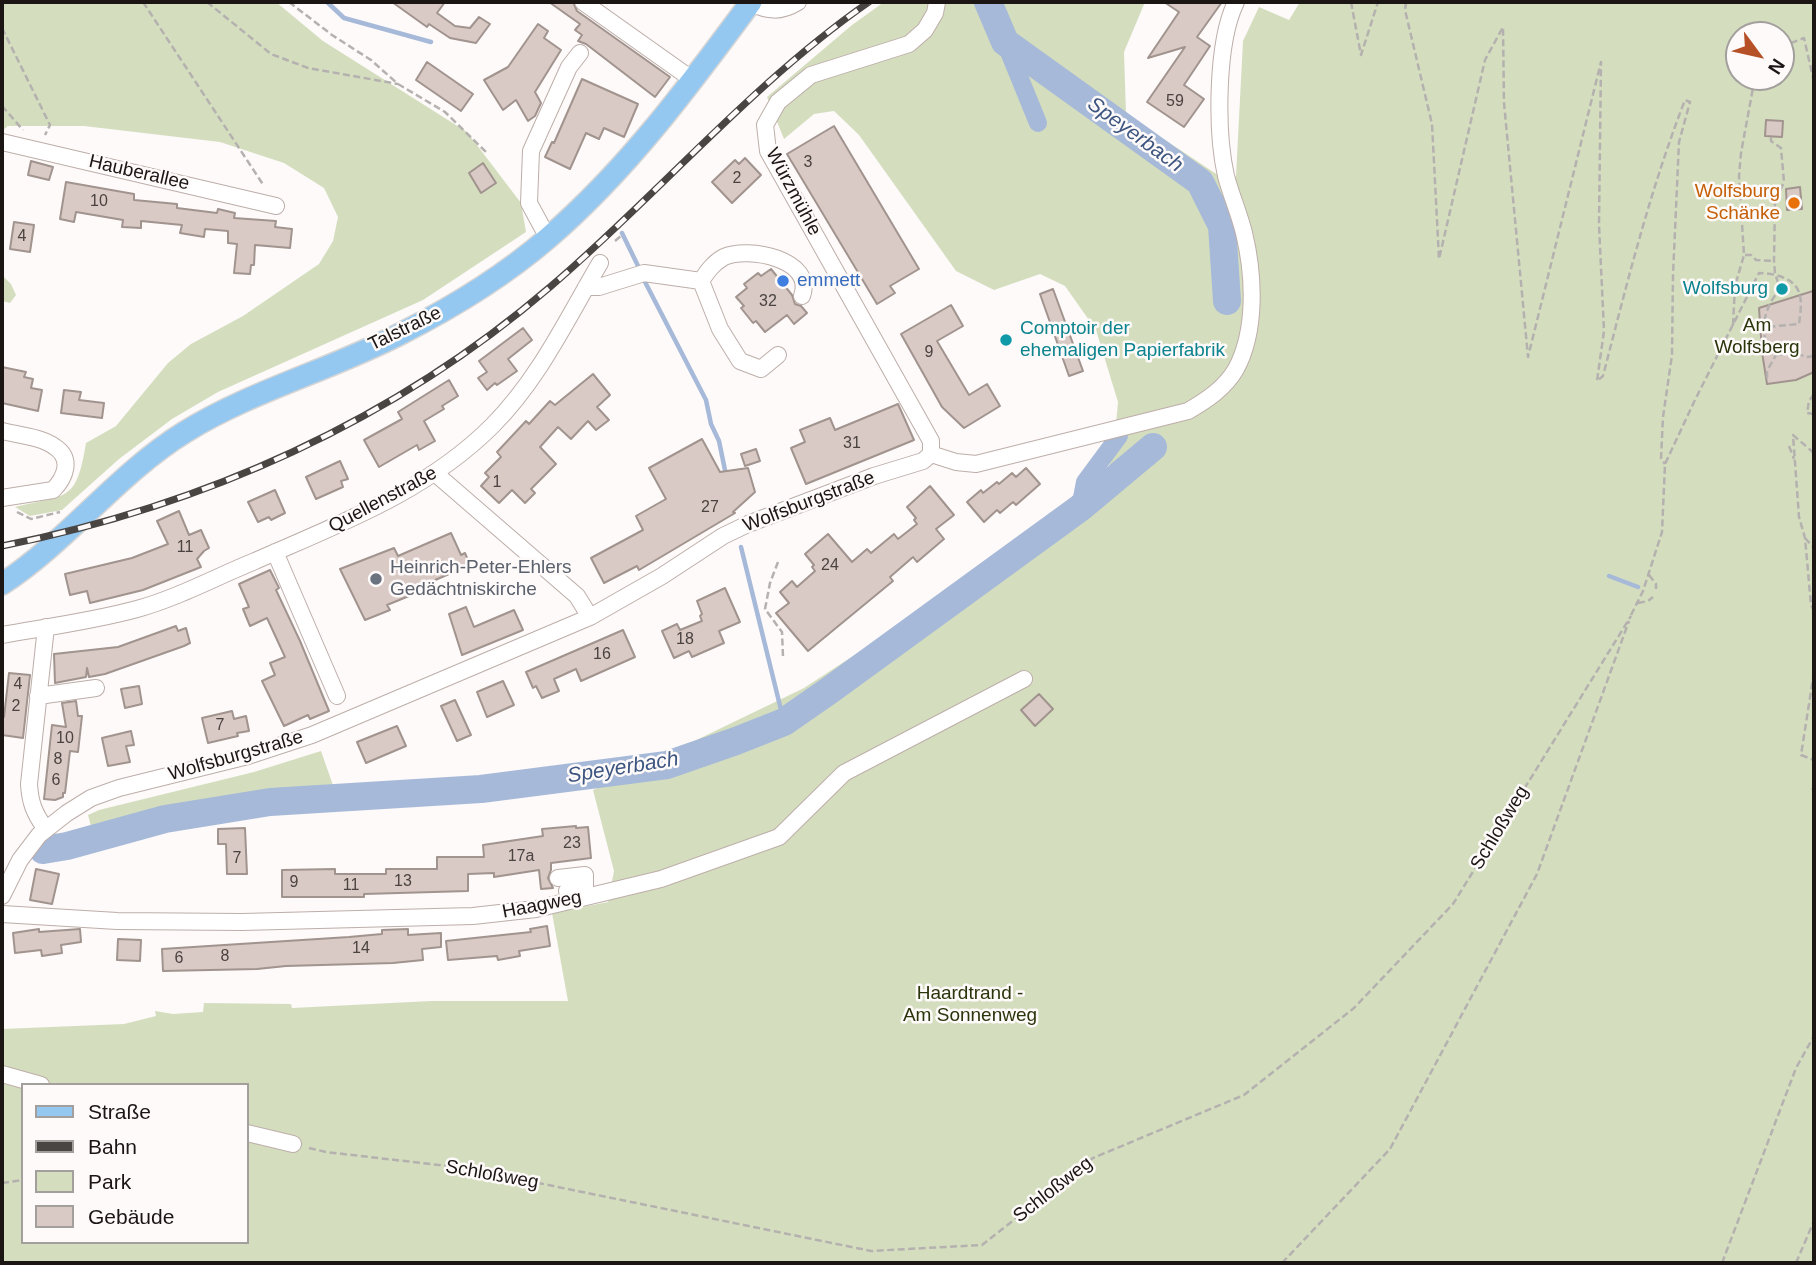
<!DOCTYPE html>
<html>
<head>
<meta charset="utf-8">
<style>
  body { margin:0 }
  #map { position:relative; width:1816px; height:1265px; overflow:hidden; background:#fdfaf9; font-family:Arial,sans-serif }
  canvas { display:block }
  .frame { position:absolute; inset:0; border:4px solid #1b1614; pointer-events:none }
  .legend { position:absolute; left:21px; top:1083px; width:228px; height:161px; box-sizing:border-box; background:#fdfaf9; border:2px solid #a39f9d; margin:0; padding:9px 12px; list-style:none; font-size:21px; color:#1b1614 }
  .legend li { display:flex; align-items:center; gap:14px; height:35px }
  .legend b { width:35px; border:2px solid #a39f9d }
  .north { position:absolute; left:1725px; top:21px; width:70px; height:70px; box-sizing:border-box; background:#fdfaf9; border:2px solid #a39f9d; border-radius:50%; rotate:123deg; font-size:19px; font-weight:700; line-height:28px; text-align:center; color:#1b1614 }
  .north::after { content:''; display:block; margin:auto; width:24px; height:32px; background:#b65026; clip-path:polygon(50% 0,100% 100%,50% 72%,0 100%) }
</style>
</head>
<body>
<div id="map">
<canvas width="1816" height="1265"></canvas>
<div class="frame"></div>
<ul class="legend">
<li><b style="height:9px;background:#94c8f1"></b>Straße</li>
<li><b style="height:9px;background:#494543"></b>Bahn</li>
<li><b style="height:19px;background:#d4debf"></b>Park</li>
<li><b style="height:19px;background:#dacac5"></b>Gebäude</li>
</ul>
<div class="north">N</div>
</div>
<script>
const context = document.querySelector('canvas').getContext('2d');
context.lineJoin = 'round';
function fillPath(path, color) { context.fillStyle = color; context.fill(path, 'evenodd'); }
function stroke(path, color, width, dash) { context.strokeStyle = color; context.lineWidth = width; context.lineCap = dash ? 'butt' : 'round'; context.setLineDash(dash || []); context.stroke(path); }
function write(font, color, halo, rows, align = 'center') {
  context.font = font + ' Arial,sans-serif'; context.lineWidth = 5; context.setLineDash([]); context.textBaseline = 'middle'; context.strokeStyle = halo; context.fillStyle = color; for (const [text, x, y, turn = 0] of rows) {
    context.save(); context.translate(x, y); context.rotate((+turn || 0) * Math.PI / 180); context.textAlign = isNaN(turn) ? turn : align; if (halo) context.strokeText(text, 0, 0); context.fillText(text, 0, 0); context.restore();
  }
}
const green = new Path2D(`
  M2,2H276L323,41L467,132L521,203L526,232L423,300L218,392L172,419L119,459L62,510L30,516L15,507C69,494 76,502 86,443L116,426L168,363L191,344L243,316L319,264L333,241L338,217L324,188L284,163L220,142L84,126H8L2,131Z
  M884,2H1145L1124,52L1126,114L1230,183L1236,176L1243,41L1259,7L1289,20L1300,2H1814V1263H2V1029L124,1024L156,1016L155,1011L173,1014L203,1012L204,1003L291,1004L292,1008L431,1001H568L552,913L608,902L614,871L593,790L804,688L1096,497L1113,456L1118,402L1096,330L1065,286L1040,274L994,290L956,271L859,135L834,111L814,114L784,139L767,97L852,25ZM1739,35H1781V77H1739ZM23,1085H247V1242H23Z
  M2,275L11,284L16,295L10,303L2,301Z
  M321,751L335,791L163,813L93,834L88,815L99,810L254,772Z`);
const stream = new Path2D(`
  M327,2L344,18L431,42
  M622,233L640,270
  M643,278L706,400L711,424L719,441L726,475
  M741,547L784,722
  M1609,576L1638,587`);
const canal = new Path2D(`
  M1005,42L1038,123
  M1080,508L1085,482L1119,436`);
const river = new Path2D(`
  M988,2L1005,42L1200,182L1222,226L1227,301
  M43,850L67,846L165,819L270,802L481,789L667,765L736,741L784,722L830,690L1080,508L1153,447`);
const building = new Path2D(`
  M392,2H445L437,13L455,26L470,28L479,17L490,24L476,43L450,38L429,24L427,27Z
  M549,2H573L577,11L670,77L655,97L586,44L578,41L582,35L575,30L580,24Z
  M1164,2H1222L1197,37L1210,46L1184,85L1204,99L1184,127L1147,102L1185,47L1148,58L1179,12Z
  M538,24L548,31L544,38L561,50L535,92L541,103L535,116L528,121L516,100L503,110L484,80L508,67Z
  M427,62L473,94L461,111L416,80Z
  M582,79L638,104L624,137L604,128L599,139L586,133L570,169L545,157L552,142L554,143Z
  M1766,120L1783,121L1782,137L1765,136Z
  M834,126L919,269L890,286L895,293L877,304L787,154Z
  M745,158L761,175L732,203L712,182L735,160L739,164Z
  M31,161L53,167L49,180L28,175Z
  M483,163L496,183L481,193L469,173Z
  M66,182L134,194V200L177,204V208L217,213L218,209L235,213L234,218L276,221L275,227L292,229L290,248L255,245L254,265H251L250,274L234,273L237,244L228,243V231L205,229L204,237L180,233L182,225L141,221V228L122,227L123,220L76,212L74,222L60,219Z
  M1800,187L1802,209L1787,210L1786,189Z
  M14,222L34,225L30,252L10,249Z
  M771,269L792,295L795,304L801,306L807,313L794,324L787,315L765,332L756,321L753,323L741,308L744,306L736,297L747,288L744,284L758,273L761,276Z
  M1053,289L1083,371L1069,376L1040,294Z
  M1813,291L1814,372L1796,380L1767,384L1762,352L1759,308Z
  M951,305L963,326L937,341L969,395L987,384L1000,406L964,428L942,407L901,334Z
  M523,328L532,340L508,359L517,371L497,385L495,383L487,390L478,378L487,372L479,361Z
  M2,367L26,372L24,377L33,379L31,388L42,390L38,411L2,403Z
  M593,374L610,395L597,407L609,420L596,430L588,421L571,439L558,427L540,447L556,464L531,489L535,493L525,503L512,490L499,503L481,486L489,477L485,473L501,457L497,452L526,421L529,424L550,401L555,405Z
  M449,380L458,396L442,406L444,409L424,421L435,441L419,450L417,445L379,467L364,440L402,419L398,412Z
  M64,390L81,392L79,400L104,403L102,418L61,413Z
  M898,404L914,440L806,484L791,448L805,442L800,430L830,418L835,430Z
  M702,439L720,472L748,468L755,492L733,512L735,513L639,570L637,566L604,583L591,558L643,530L636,516L666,499L649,468Z
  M756,449L760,461L745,466L741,454Z
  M340,461L348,479L341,481L343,487L316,499L306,477Z
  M1026,468L1040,484L1016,505L1013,502L1000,513L997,510L984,522L967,502L981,490L983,493L997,482L999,484L1012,473L1016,477Z
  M930,486L954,515L936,529L944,539L917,562L913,557L890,577L893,581L808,651L776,613L789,603L780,592L792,581L797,587L815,571L812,567L814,565L805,554L828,534L852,562L867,549L871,553L894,534L898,539L917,524L914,520L916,518L907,507Z
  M275,490L285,513L271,520L269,517L258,522L248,502Z
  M179,511L189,535L201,530L209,548L204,551L197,559L201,567L143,590L90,603L87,591L70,595L65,574L132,558L168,544L157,521Z
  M451,533L461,555L465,553L470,565L412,590L414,594L387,605L390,610L365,620L340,569L394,548L398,556Z
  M270,570L279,588L276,590L300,641L329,711L310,719L308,715L284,726L262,681L275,675L270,663L285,657L267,618L250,626L243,609L249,607L239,584Z
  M725,588L740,622L719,631L724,643L692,657L689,651L674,658L662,631L677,624L680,630L702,621L700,616L702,614L697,601Z
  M466,607L474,627L514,610L523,630L462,655L449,614Z
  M176,626L178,631L186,628L190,643L184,646L105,674L89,677L87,668L86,677L55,683L54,654L118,647Z
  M623,630L635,657L581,681L576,669L554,679L559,691L542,698L536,686L533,688L526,672Z
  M9,673L30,675L23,738L2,735V717H4Z
  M503,681L514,705L487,717L477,692Z
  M139,686L142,704L125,708L121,689Z
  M1039,694L1053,709L1035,726L1021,710Z
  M455,700L471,735L457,741L441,706Z
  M76,701L78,716H82L78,752L70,751L65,793H63V797L55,800L44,799L52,725L66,727L62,703Z
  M232,711L234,719L246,716L249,731L237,733L238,736L208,743L202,718Z
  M397,726L406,746L366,763L357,742Z
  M131,731L134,745L126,746L130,762L108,766L102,738Z
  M576,826V828L588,827L591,858L551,863V870L548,878L553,888L541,889L539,870L494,877V873L468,874V891L364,894V897H282V870L335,869V874H386V869H437V857H484L483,845L543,836L542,829Z
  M245,828L247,874H227L226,844H218V829Z
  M36,869L59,874L52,904L30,900Z
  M547,926L550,946L519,951L520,956L498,960L497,956L448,960L446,941L531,932L530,929Z
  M39,929V932L80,929L81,942L61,945L62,953L42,956L41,950L15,953L13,933Z
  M408,929V935L441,933V947L422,949L423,960L393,963L286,966L257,969L163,971L162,949L349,937L382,934V930Z
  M118,939L141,940L140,961L117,960Z`);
const path = new Path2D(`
  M143,2L264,186
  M207,2L271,54L308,68L398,84
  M289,2L332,35L371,60L398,84L445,112L486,152
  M1351,2L1361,55L1378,2
  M1406,2L1405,10L1432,124L1439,259L1485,60L1503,27L1504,103L1528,357L1601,62L1599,225L1604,331L1597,381L1603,376C1627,283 1650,190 1685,100L1690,102L1679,142L1673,275L1672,355L1663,417L1661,459L1665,464
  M2,28L50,125L45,135
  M1781,47L1804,38L1814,82
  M2,106L23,130
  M1771,137V141L1781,148L1784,182L1775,202L1774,261L1775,273L1780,289C1768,303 1760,322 1766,342C1767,346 1773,351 1776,355
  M615,241L622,235
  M1745,255H1751L1756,260L1774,261
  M1733,325L1735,286L1744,255L1739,176L1741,153L1755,77
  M1776,355L1794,353L1807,357L1814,356
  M1767,378V371L1776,355
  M1814,394L1809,401L1807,413L1814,414
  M1789,446L1794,459
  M1814,453L1793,435L1799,517L1805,538L1811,605L1814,611
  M17,512L31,519L60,512
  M1805,538L1814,548
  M778,562L770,583L765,609L782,632L783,657
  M1649,575L1656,584V589
  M1638,603L1648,601L1653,597
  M1631,615L1643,591L1662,532L1665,464L1694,402L1759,273C1774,273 1797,278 1800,296C1802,304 1800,316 1799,324L1766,327
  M1814,672L1801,755L1814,760
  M1812,788L1814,791
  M309,1148L326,1152L465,1168L871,1251L982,1245L1093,1158L1244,1095L1354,1008L1453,904L1631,616
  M2,1183L23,1180
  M1282,1263L1390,1149L1537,874L1629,621
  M1722,1263L1796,1068L1814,1036
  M1796,1263L1814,1221`);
const minor = new Path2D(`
  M583,2L693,80
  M750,3C768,11 780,13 798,2
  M2,142L276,206
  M548,238L529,203L531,151L569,67L580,53
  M701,281C707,272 713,263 724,257C748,246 815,259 802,296
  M586,287H599L644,273L701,281L720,329L740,361L761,369L778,355
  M2,431C18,435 42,437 55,447C73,459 65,478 53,490L2,498
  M931,454L956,462L976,464L1188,411C1207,400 1225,388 1236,369C1257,330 1254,274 1244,233C1239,213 1231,195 1226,176C1216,132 1216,43 1236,2
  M931,454V441L768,151L765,125L778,102L811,75L909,44L925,30L935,13L937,2
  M436,474L577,596L590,617
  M275,552L337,696
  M2,635C47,627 93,621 137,609C177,598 216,577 255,561C339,524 426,492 492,426C539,379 567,319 600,263
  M38,696L96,688
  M45,828C34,813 30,802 29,784L46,627
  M558,878L585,875V886L567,891
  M2,896L20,860L39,835L67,813L91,798L119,788L248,756L312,735L590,617L662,576L723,536L748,524L874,476L923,461L931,454
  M2,914L117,921L242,922L473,916L536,909L661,879L779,837L844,773L1024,679
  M2,1074L41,1085
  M247,1133L293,1144`);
const major = new Path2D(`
  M2,584C68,541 117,474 185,432C253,390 331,370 402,333C453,307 504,276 548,238C627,170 689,86 751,2`);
const rail = new Path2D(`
  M2,546C203,506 394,421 550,287C659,194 751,84 869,2`);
const markers = [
  [1794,203,7,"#e8710a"],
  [783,281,7,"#3f7fe0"],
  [1782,289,7,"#0f9aa8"],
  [1006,340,7,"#0f9aa8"],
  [376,579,7,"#6b7280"]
];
const numberNames = [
  ["59",1175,102],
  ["3",808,163],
  ["2",737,179],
  ["10",99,202],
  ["4",22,237],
  ["32",768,302],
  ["9",929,353],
  ["31",852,444],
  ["1",497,483],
  ["27",710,508],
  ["11",185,548],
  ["24",830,566],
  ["18",685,640],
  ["16",602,655],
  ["4",18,685],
  ["2",16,707],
  ["7",220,726],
  ["10",65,739],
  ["8",58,760],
  ["6",56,781],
  ["23",572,844],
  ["17a",521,857],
  ["7",237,859],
  ["13",403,882],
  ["9",294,883],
  ["11",351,886],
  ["14",361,949],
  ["8",225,957],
  ["6",179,959]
];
const streetNames = [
  ["Hauberallee",139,173,13],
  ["Würzmühle",793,192,62],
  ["Talstraße",405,329,-26],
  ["Quellenstraße",383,500,-28],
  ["Wolfsburgstraße",809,502,-21],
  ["Wolfsburgstraße",236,756,-16],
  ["Schloßweg",1500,828,-59],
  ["Haagweg",542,905,-11],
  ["Schloßweg",492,1175,10],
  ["Schloßweg",1053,1190,-38]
];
const foodNames = [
  ["Wolfsburg",1780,192],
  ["Schänke",1780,214]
];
const shopNames = [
  ["emmett",797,281]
];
const cultureNames = [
  ["Wolfsburg",1768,289],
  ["Comptoir der",1020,329,"left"],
  ["ehemaligen Papierfabrik",1020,351,"left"]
];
const parkNames = [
  ["Am",1757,326],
  ["Wolfsberg",1757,348],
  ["Haardtrand -",970,994],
  ["Am Sonnenweg",970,1016]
];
const worshipNames = [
  ["Heinrich-Peter-Ehlers",390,568],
  ["Gedächtniskirche",390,590]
];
const waterNames = [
  ["Speyerbach",1135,135,36],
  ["Speyerbach",623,768,-9]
];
fillPath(green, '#d4debf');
stroke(stream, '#a7b9d8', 4.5);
stroke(canal, '#a7b9d8', 18);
stroke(river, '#a7b9d8', 28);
fillPath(building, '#dacac5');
stroke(building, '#a1938e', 2);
stroke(minor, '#bdaea9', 18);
stroke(major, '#d6d5d5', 24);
stroke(path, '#b4b1af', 2.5, [7, 3.5]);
stroke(minor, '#fff', 16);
stroke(major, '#94c8f1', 21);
stroke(rail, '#494543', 7);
stroke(rail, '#fdfaf9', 4.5, [13]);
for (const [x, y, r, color] of markers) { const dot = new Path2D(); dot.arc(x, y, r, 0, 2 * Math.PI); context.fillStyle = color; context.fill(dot); stroke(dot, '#fdfaf9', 2.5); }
write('16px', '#4b4340', null, numberNames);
write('19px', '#1b1614', '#fdfaf9', streetNames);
write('19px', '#c56008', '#fdfaf9', foodNames, 'right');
write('19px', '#366cbe', '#fdfaf9', shopNames, 'left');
write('19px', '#0d838f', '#fdfaf9', cultureNames, 'right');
write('19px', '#2b350b', '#fdfaf9', parkNames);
write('19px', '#5b616d', '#fdfaf9', worshipNames, 'left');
write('italic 21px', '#3d5581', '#fdfaf9', waterNames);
</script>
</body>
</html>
